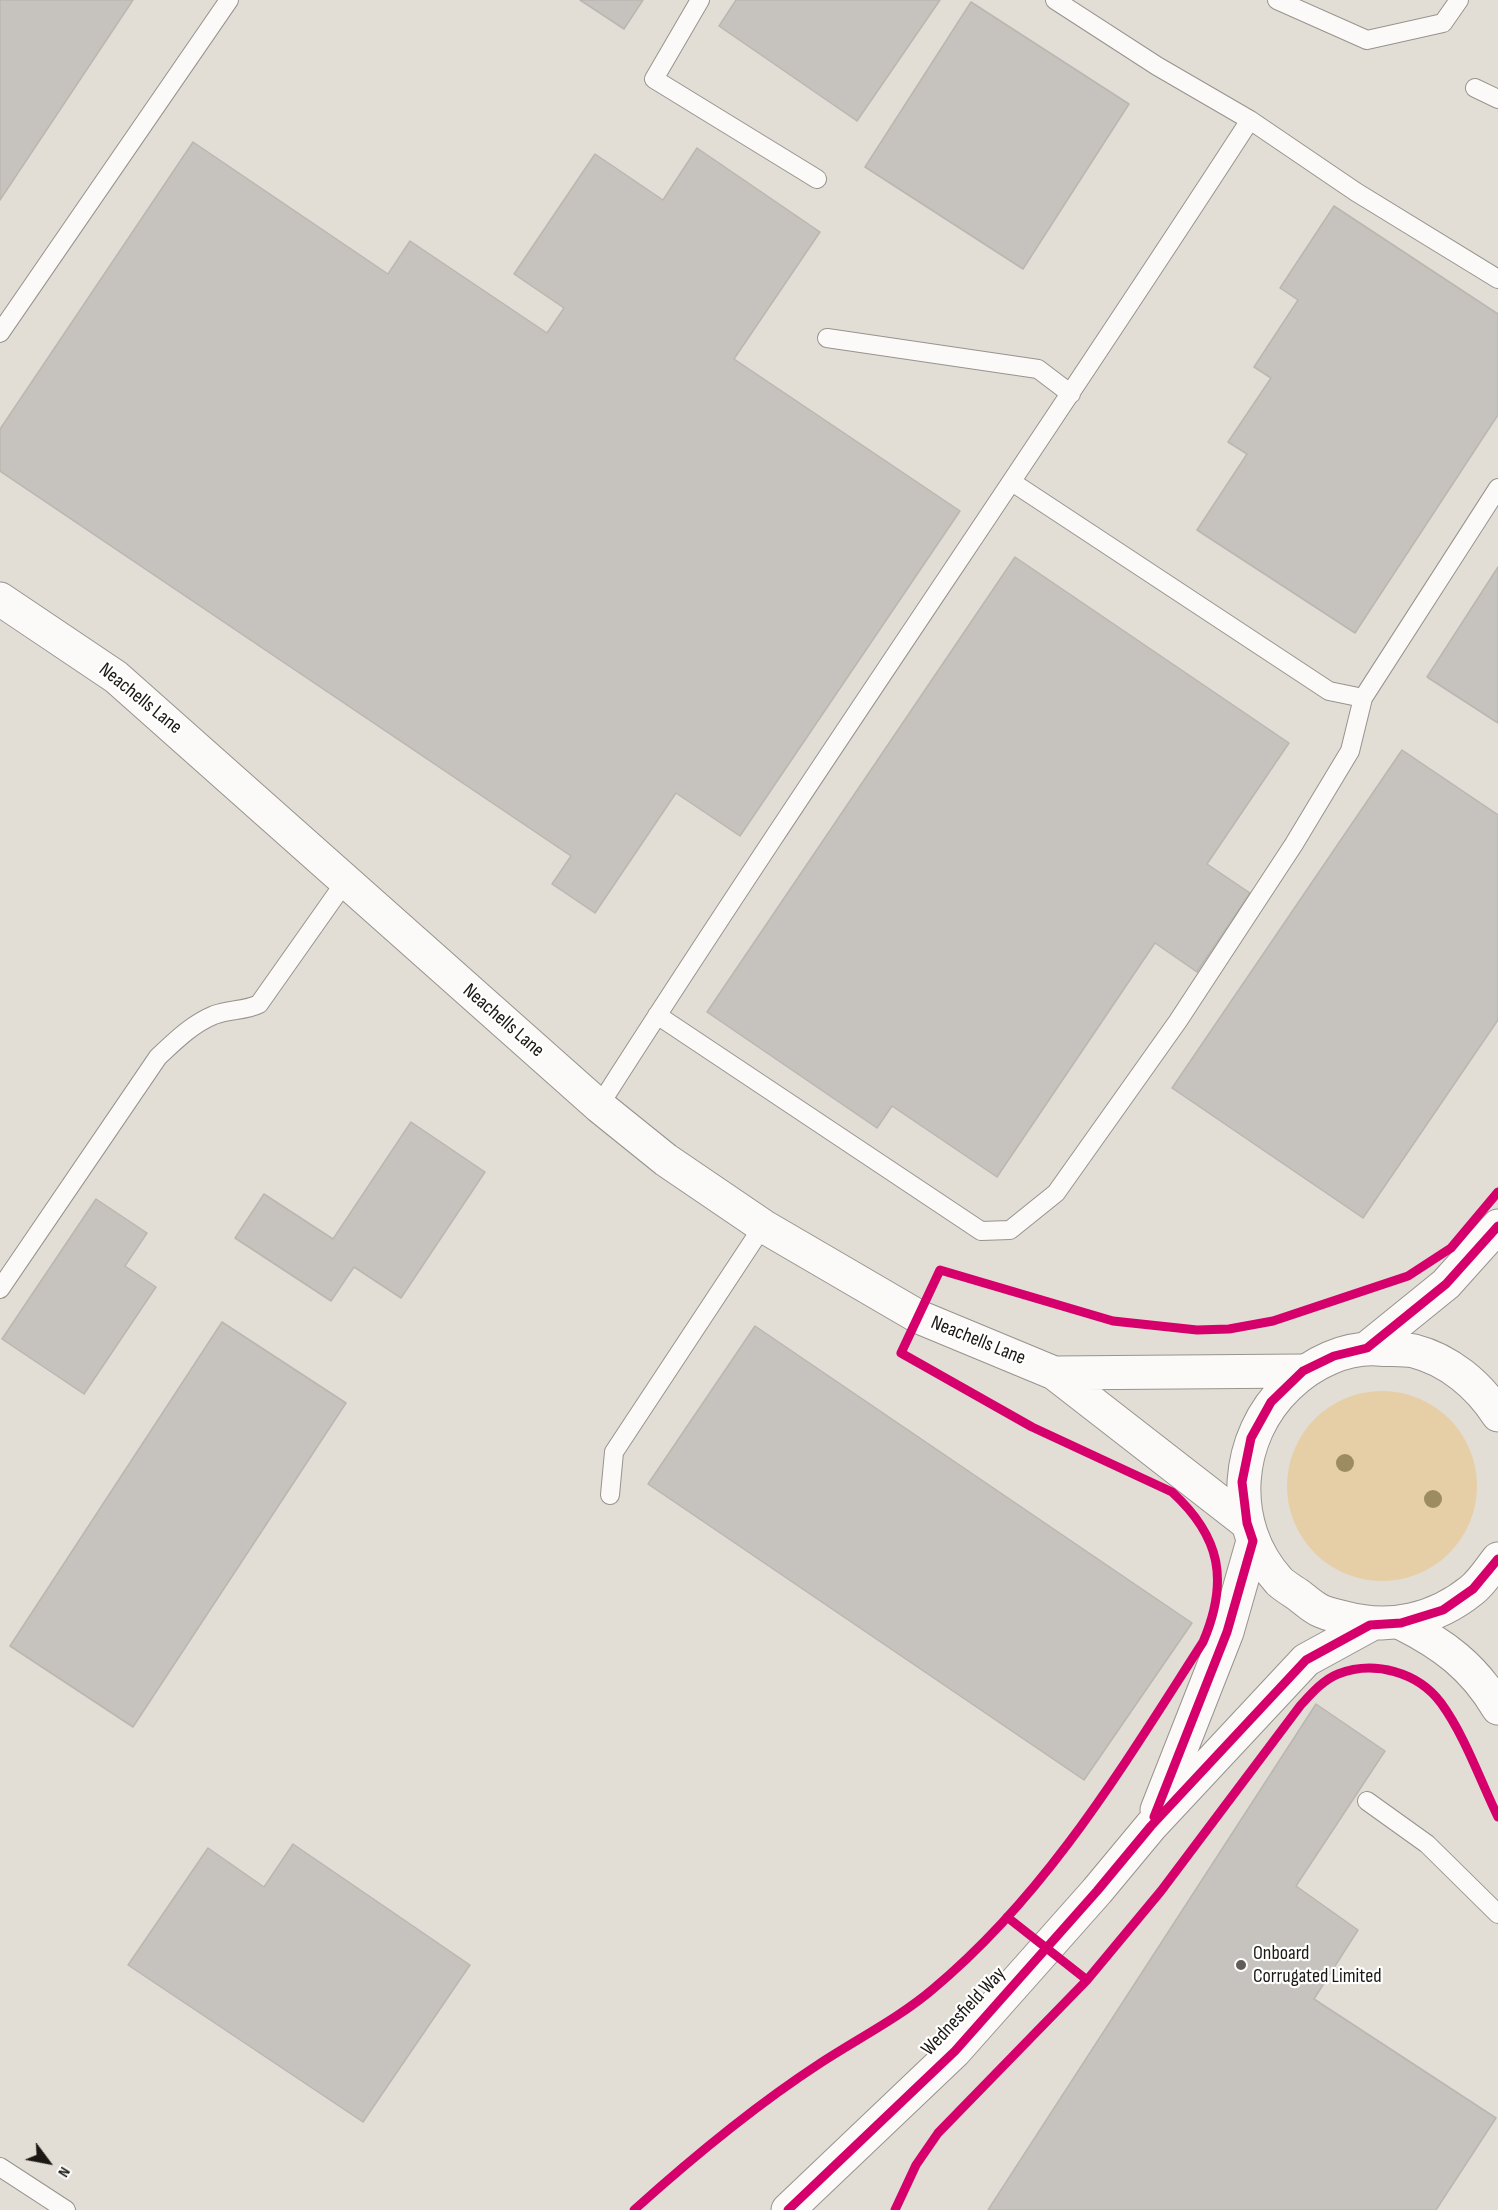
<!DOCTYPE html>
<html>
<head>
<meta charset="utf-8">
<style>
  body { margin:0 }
  #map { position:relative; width:1498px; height:2210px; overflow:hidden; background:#e2ded6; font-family:"Sofia Sans Condensed",sans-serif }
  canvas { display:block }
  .north { position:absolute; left:18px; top:2132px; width:60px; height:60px; -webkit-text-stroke:4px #fff; paint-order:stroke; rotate:122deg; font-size:16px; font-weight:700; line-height:24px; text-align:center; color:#1c1914 }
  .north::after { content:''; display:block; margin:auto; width:21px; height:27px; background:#1c1914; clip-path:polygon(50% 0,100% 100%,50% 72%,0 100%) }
</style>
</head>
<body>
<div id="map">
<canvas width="1498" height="2210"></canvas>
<div class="north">N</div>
</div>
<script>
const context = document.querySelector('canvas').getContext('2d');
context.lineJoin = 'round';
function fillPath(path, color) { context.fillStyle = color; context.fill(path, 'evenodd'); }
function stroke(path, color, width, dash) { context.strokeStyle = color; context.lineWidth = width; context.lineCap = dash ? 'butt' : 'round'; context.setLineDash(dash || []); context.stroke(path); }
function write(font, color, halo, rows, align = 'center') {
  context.font = font + ' "Sofia Sans Condensed",sans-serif'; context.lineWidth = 4.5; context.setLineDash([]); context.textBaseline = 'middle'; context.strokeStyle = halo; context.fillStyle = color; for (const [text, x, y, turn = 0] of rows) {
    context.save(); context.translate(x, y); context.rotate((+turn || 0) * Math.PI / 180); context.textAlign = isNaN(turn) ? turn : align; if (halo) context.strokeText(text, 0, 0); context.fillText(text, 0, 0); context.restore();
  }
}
const green = new Path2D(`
  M1287 1486a95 95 0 1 1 190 0a95 95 0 1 1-190 0Z`);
const building = new Path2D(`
  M0,0H133L0,200Z
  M580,0H643L624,29Z
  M736,0H940L857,121L719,26Z
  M971,2L1129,104L1023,269L865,167Z
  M193,142L388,274L410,241L547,333L564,308L514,274L595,154L663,200L697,148L820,232L734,359L960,511L740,836L676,793L595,913L552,884L571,856L0,471V429Z
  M1334,206L1498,314V415L1355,633L1197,530L1247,454L1228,442L1271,378L1254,367L1298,300L1280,288Z
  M1015,557L1289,743L1207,864L1250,893L1197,972L1155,943L997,1177L892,1106L877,1128L707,1012Z
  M1498,567V723L1427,677Z
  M1402,750L1498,815V1020L1363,1218L1172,1088Z
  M411,1122L485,1172L401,1298L354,1267L331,1301L235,1238L264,1194L333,1239Z
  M96,1199L147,1233L125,1266L156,1287L84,1394L2,1339Z
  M222,1322L346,1403L133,1727L10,1646Z
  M755,1326L1192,1623L1084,1780L648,1484Z
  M1316,1704L1385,1751L1296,1886L1358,1930L1314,1999L1496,2118L1436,2210H988Z
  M293,1844L470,1965L363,2122L128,1965L208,1848L264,1887Z`);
const service = new Path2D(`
  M700,0L654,79L817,179
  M1055,0L1157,66L1250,120
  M1277,0L1367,40L1443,23L1459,0
  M1475,88L1498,99
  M0,333L229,0
  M827,338L1038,369L1071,394
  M1012,482L1329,691L1363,698L1498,488
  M657,1015L981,1231L1010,1230L1056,1193L1178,1021L1294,844L1350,751L1363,698
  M599,1106C811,774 1036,451 1250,120L1356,192L1498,279
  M0,1289L158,1057C175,1041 192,1024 214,1015C230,1009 245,1011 259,1004L345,882
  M610,1495L614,1452L763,1226
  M1367,1801L1427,1844L1498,1914
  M0,2167L66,2210`);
const tertiary = new Path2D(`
  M0,599L116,677L599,1106L666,1160L763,1226L919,1317L1054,1373L1247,1523
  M1054,1373L1303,1371
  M1401,1623C1443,1644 1474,1667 1498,1708`);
const primary = new Path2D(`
  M1367,1348L1446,1284L1498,1226
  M1498,1415C1479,1385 1449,1360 1414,1351C1403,1349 1389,1350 1378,1349C1345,1347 1312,1363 1288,1386C1235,1436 1227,1524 1279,1581C1284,1586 1291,1590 1297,1594C1304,1599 1311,1606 1319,1610C1326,1614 1337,1616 1345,1618C1390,1630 1435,1620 1472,1590C1482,1582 1490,1569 1498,1559
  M1157,1810L1227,1632L1253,1541
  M788,2210L955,2051L1097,1891L1151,1826L1306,1660L1370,1625`);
const cycleway = new Path2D(`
  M1154,1817L1227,1632L1253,1541L1247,1523L1242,1482L1251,1438L1271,1402L1303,1371L1334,1356L1367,1348L1446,1284L1498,1226
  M1007,1917L1087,1980
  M634,2210C693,2157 753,2107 819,2064C857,2039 899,2018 933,1989C1048,1893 1123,1766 1203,1642C1229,1581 1221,1537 1172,1492L1032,1427L901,1353L940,1270L1113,1321L1197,1330L1229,1329L1273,1321L1408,1276L1451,1248L1498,1192
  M788,2210L955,2051L1097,1891L1151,1826L1306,1660L1370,1625L1401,1623L1443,1610L1473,1589L1498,1559
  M895,2210L916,2165L938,2133L1087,1980L1161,1891L1300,1706C1311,1694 1323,1680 1338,1674C1374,1660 1418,1672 1441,1703C1465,1736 1480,1780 1498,1817`);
const trees = [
  [1345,1463],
  [1433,1499]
];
const markers = [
  [1241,1965,6,"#615e58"]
];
const streetNames = [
  ["Neachells Lane",140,699,39],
  ["Neachells Lane",503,1021,41],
  ["Neachells Lane",978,1341,22],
  ["Wednesfield Way",964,2012,-47]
];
const poiNames = [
  ["Onboard",1253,1954],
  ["Corrugated Limited",1253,1977]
];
fillPath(green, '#e6cfa7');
fillPath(building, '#c6c2bd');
stroke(building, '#bab7b1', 1.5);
stroke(service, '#97938d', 20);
stroke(tertiary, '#97938d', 35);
stroke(primary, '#97938d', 35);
stroke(service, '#fbfaf9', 18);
stroke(tertiary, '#fbfaf9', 33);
stroke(primary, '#fbfaf9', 33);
stroke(cycleway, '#d6006c', 9);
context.fillStyle = '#9d8c62';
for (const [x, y] of trees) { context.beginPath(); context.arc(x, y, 9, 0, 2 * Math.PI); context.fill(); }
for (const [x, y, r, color] of markers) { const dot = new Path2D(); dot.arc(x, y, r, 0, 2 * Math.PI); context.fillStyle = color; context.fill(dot); stroke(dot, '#fff', 2); }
write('20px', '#1c1914', '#fff', streetNames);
write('20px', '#1c1914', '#fff', poiNames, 'left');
</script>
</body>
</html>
